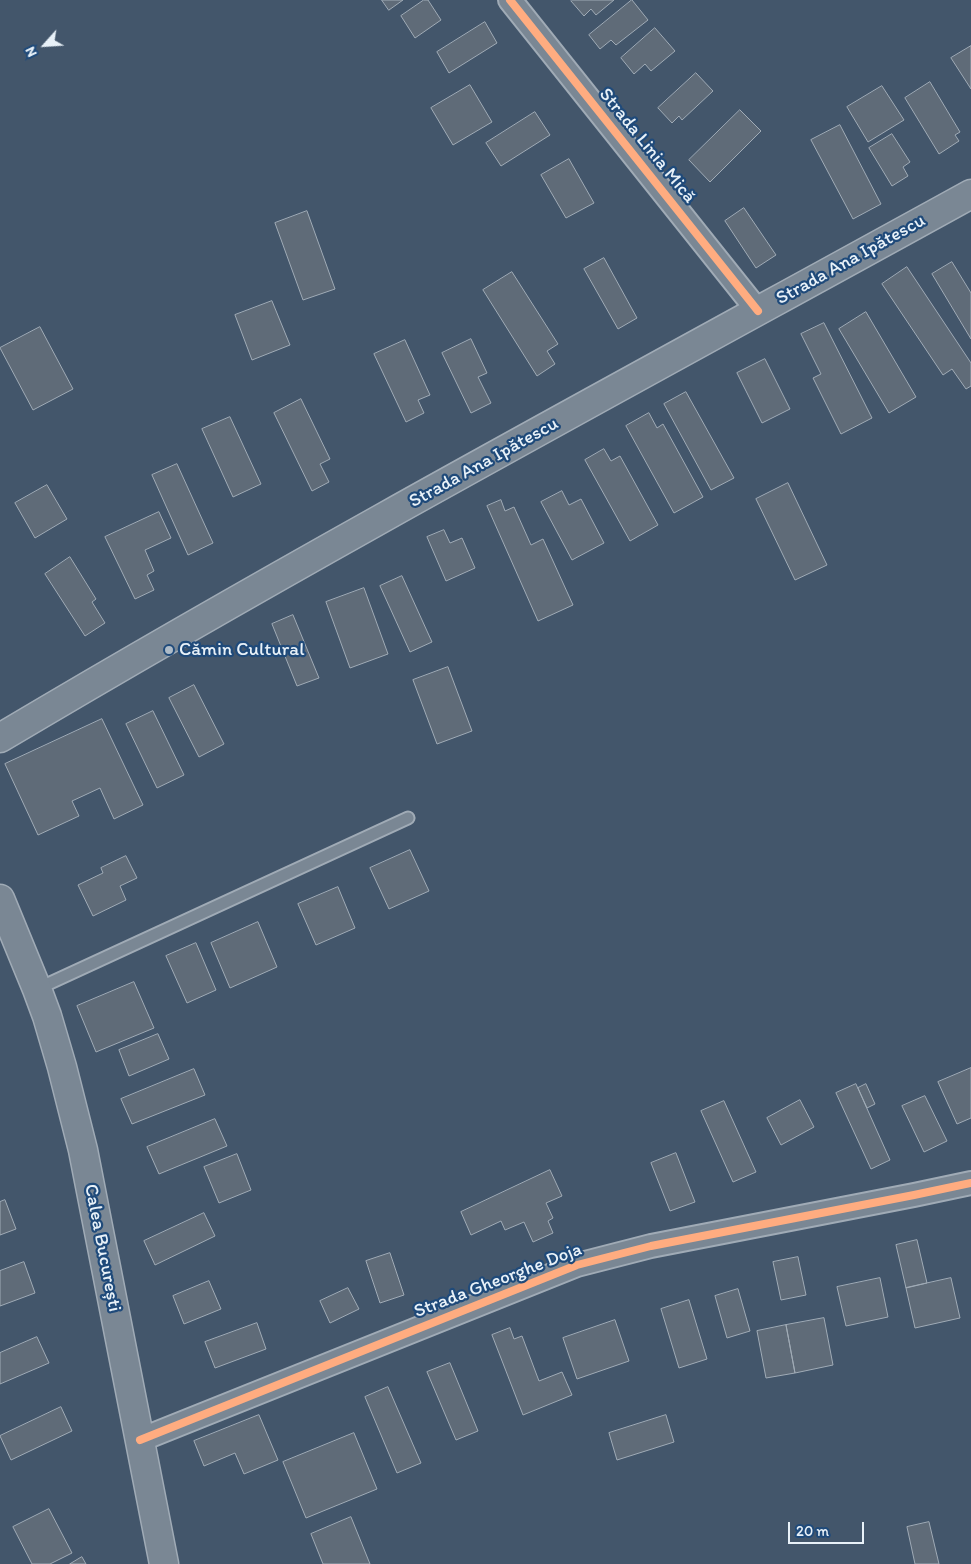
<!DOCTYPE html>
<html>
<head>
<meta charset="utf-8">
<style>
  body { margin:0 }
  #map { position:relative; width:971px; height:1564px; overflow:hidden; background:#43566b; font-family:Itim,sans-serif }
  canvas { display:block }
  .north { position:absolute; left:20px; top:20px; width:50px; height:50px; -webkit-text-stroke:4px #1f4a7a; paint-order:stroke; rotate:244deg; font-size:14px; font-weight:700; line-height:20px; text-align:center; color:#e8f1f8 }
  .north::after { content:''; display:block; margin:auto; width:18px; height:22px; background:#e8f1f8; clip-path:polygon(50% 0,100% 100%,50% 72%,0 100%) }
  .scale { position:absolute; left:788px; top:1522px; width:76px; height:22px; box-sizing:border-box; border:2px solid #e8f1f8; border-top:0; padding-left:6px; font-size:15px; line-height:18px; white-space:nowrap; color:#e8f1f8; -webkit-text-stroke:4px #1f4a7a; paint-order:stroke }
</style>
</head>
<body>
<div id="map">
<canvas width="971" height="1564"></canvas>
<div class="north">N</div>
<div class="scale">20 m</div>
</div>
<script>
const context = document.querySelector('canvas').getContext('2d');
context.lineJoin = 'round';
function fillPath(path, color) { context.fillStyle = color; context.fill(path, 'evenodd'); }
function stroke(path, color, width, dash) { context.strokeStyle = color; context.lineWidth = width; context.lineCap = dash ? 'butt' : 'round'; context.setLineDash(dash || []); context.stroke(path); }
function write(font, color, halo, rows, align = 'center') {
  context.font = font + ' Itim,sans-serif'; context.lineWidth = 4.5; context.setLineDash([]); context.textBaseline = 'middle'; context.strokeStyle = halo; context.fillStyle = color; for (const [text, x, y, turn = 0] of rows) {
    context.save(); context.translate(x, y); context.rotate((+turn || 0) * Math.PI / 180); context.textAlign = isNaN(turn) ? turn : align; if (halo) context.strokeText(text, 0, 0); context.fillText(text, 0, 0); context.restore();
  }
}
const building = new Path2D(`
  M382,0H403L389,10Z
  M424,0H428L441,20L415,38L401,16Z
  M572,0H614L596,15L591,9L584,16L571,1Z
  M632,0L648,20L616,45L611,40L600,49L589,35Z
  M485,22L497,43L449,73L437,52Z
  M655,28L675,51L651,71L645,64L634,74L621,58Z
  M971,46V89L951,58Z
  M696,73L713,91L682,120L679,116L672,123L658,108Z
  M930,82L960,132L955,135L959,141L939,154L905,98Z
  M470,85L492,122L453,145L431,108Z
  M882,86L904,120L868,142L847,107Z
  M740,110L761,131L710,182L689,160Z
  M535,112L550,135L501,166L486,143Z
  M840,125L881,204L853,219L811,140Z
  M892,134L910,162L903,167L908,176L892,186L869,148Z
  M569,159L594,203L566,218L541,175Z
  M744,208L776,255L756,268L725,221Z
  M307,211L335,289L303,300L275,223Z
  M604,258L637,318L618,329L584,269Z
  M952,262L971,293V339L932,274Z
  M907,267L971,363V386L966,389L952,369L943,375L882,284Z
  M512,272L558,344L547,351L555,364L537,376L483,290Z
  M272,301L290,345L252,360L235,315Z
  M866,312L916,397L889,413L839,329Z
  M824,323L872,418L841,434L813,378L821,374L801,334Z
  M40,327L73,389L33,410L0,348Z
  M471,339L487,373L478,377L491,403L471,413L442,353Z
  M405,340L430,395L418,400L424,413L406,422L374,354Z
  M765,359L790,409L762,423L737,373Z
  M686,392L734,478L711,490L664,404Z
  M301,399L330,459L320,464L329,482L312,491L274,413Z
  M649,413L657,428L663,424L703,497L674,513L626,426Z
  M230,417L261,484L233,497L202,429Z
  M604,449L611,461L620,456L658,525L630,541L585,460Z
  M177,464L213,543L188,555L152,475Z
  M788,483L827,565L795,580L756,499Z
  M47,485L67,519L35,538L15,503Z
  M562,491L569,505L581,499L604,543L572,560L541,502Z
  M501,500L505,511L514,507L531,545L543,539L573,605L538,621L487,506Z
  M159,512L171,538L145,550L154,571L147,575L154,590L135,599L105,537Z
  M444,530L450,543L462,538L475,568L446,581L427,537Z
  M70,557L96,599L92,602L105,623L85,636L45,574Z
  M402,576L432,642L410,652L380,586Z
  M364,588L388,654L350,668L326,602Z
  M293,615L319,678L297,686L272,624Z
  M448,667L472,731L437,744L413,680Z
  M194,685L224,744L199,757L169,698Z
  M153,711L184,775L157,788L126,724Z
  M102,719L143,805L114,819L100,788L72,801L79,816L38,835L5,764Z
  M410,850L429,891L389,909L370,868Z
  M126,856L137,878L120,886L126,900L93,916L78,885L103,873L101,868Z
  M338,887L355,928L316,945L298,904Z
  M258,922L277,967L230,988L211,943Z
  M196,943L216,990L187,1003L166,956Z
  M134,982L154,1028L96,1052L77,1006Z
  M158,1034L169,1059L129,1076L119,1050Z
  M971,1068V1118L957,1124L938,1082Z
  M194,1069L205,1095L132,1124L121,1099Z
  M856,1084L890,1160L871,1169L836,1093Z
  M866,1084L875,1104L867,1108L858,1088Z
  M925,1096L947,1141L924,1152L902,1106Z
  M800,1100L814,1127L781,1145L767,1118Z
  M724,1101L756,1172L733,1182L701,1111Z
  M215,1119L227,1146L159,1174L147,1147Z
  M676,1153L695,1202L670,1211L651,1163Z
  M237,1154L251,1190L219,1203L204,1167Z
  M550,1170L562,1196L546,1203L553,1218L548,1221L553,1233L533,1242L524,1222L505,1230L501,1221L471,1235L461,1212Z
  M5,1200L16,1229L0,1235V1202Z
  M204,1213L215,1236L155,1265L144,1241Z
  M917,1240L927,1283L906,1288L896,1245Z
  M390,1253L404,1295L380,1303L366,1261Z
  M798,1257L806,1295L781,1300L773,1262Z
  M24,1262L35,1293L0,1306V1271Z
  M880,1278L888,1317L846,1326L837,1287Z
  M951,1278L960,1318L915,1328L906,1288Z
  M209,1281L221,1309L184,1324L173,1296Z
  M348,1288L359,1309L330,1323L320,1301Z
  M738,1289L750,1331L727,1338L715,1296Z
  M689,1300L707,1359L679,1368L661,1309Z
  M824,1318L833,1365L795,1373L786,1325Z
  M615,1320L629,1361L577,1379L563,1338Z
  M257,1323L266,1349L215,1368L205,1342Z
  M786,1325L795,1373L766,1378L757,1331Z
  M510,1328L514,1339L522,1336L539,1381L562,1372L572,1395L523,1415L492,1335Z
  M37,1337L49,1363L0,1384V1353Z
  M450,1363L478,1431L456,1440L427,1372Z
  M388,1387L421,1463L397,1473L365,1397Z
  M61,1407L72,1431L11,1460L0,1436Z
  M259,1415L278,1460L244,1474L235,1453L204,1466L194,1441Z
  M666,1415L674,1442L617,1460L609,1433Z
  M354,1433L377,1489L306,1518L283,1462Z
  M49,1509L72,1553L50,1564H32L13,1527Z
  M351,1517L370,1564H323L311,1534Z
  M929,1522L939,1564H915L907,1527Z
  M82,1557L86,1564H70Z`);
const lane = new Path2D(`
  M37,989L408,818`);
const street = new Path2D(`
  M510,0L758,311
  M140,1440L577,1265L651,1246L914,1195L971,1183`);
const secondary = new Path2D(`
  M0,738C319,548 646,373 971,194
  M0,899L37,989L47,1016L62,1067L83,1150L164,1564`);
const cycleway = new Path2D(`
  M510,0L758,311
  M140,1440L577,1265L651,1246L914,1195L971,1183`);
const markers = [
  [169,650,5,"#aebbc7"]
];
const streetNames = [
  ["Strada Linia Mică",647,146,51],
  ["Strada Ana Ipătescu",851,260,-29],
  ["Strada Ana Ipătescu",484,463,-29],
  ["Calea București",102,1248,79],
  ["Strada Gheorghe Doja",498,1281,-21]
];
const poiNames = [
  ["Cămin Cultural",179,650]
];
fillPath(building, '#5f6b78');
stroke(building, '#a0abb6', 1);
stroke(lane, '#a0abb6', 15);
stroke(street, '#a0abb6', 26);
stroke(secondary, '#a0abb6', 31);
stroke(lane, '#7a8794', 11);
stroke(street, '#7a8794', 22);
stroke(secondary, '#7a8794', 28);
stroke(cycleway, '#ffac80', 8);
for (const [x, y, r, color] of markers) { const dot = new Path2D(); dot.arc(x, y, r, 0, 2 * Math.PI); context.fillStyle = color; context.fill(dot); stroke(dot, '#1f4a7a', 2); }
write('19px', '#e8f1f8', '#1f4a7a', streetNames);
write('19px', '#e8f1f8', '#1f4a7a', poiNames, 'left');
</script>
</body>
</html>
